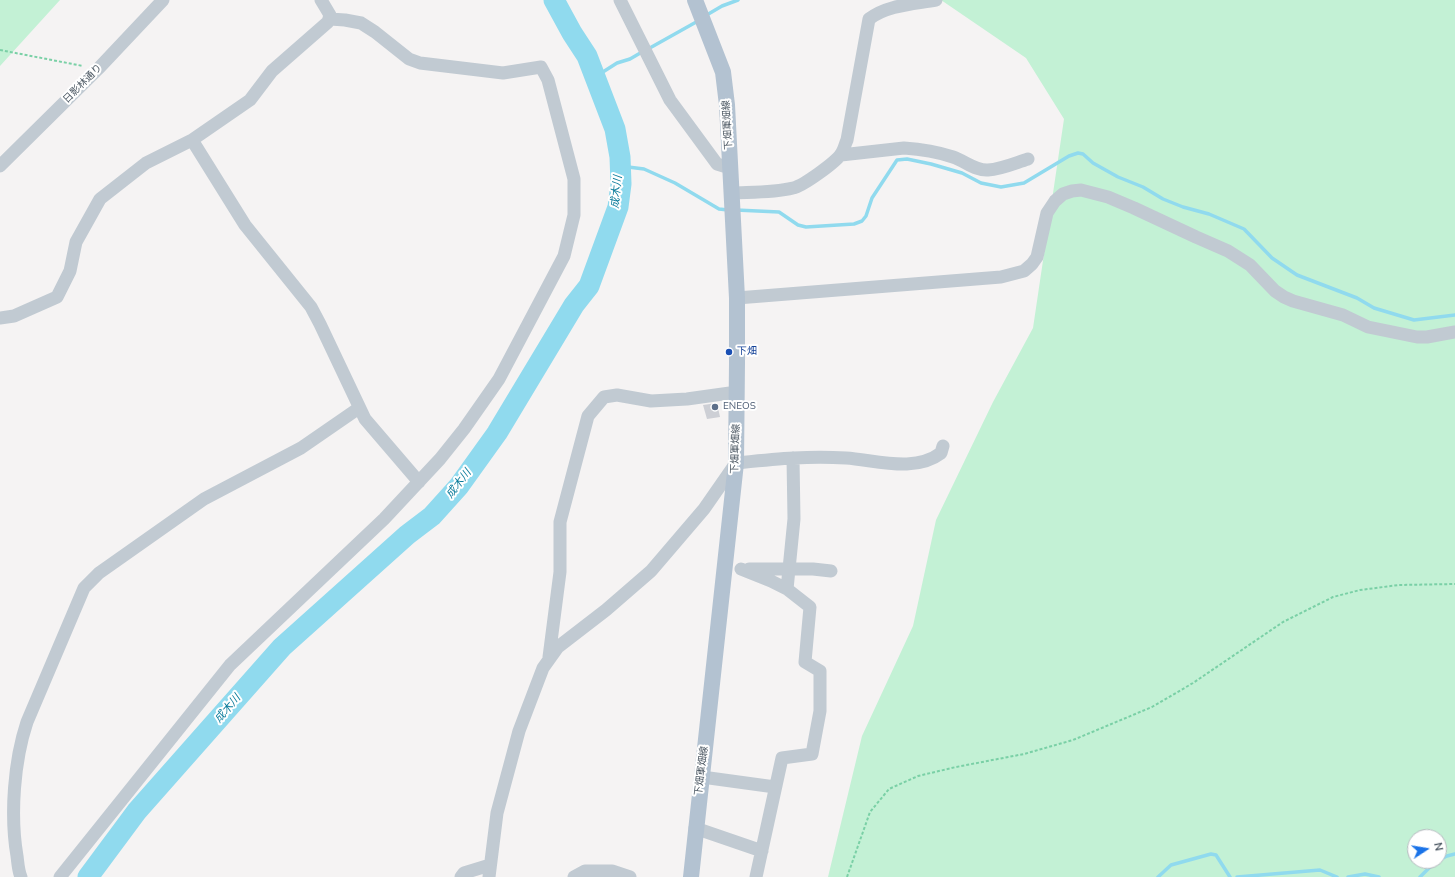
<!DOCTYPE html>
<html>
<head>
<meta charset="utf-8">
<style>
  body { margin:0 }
  #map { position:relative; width:1455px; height:877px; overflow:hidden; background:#f5f3f3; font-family:"Nunito Sans",sans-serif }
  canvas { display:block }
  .north { position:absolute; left:1407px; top:829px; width:40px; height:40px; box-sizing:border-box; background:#fff; border:1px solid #b7bbc0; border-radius:50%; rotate:78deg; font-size:11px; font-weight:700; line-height:16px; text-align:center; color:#4a5661 }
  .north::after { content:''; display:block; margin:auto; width:14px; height:18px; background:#1a73e8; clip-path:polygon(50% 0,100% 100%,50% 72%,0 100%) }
</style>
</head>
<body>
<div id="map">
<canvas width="1455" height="877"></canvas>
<div class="north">N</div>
</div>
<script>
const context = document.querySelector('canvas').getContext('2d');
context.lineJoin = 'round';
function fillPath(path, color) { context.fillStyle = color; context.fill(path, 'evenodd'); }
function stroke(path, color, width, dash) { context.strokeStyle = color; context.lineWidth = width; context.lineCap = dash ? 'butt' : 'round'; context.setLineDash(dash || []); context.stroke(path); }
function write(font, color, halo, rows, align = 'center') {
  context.font = font + ' "Nunito Sans","Noto Sans JP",sans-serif'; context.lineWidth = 4; context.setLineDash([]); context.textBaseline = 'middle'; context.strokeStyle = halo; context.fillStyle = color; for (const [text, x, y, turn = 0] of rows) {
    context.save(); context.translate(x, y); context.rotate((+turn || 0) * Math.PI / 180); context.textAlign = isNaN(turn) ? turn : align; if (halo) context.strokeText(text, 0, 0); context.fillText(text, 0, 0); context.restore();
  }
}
const green = new Path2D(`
  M0,0H60L0,66Z
  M941,0H1455V877H828L862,736L913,626L936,520L993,402L1033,328L1064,119L1026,58ZM1415,837H1439V861H1415Z`);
const stream = new Path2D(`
  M705,16L722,6L738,0
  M648,49L698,21
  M595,77L617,63L630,59L642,52
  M620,166L644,169L675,183L719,209L728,210
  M736,210L779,212L798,225L806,227L854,224L862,221L866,216L872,198L897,160L907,159L931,164L962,173L981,183L1001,187L1024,183L1069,156L1078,153L1083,154L1093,163L1118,177L1143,187L1163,199L1183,207L1209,214L1244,229L1272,258L1297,275L1357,298L1374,308L1414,320L1455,315
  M1439,860L1447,856L1455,854
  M1158,877L1171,865L1211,854L1216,855L1230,877
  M1237,877L1320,870L1337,877
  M1348,877L1365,874L1379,877
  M1420,877L1436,861`);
const river = new Path2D(`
  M88,877L137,811L282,647L407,535L432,516L459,486L497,433L574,305L589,286L618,207L621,184L620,157L615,129L587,56L572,33L554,0`);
const building = new Path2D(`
  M717,403L720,417L707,419L703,405Z`);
const path = new Path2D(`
  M0,50L83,66
  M847,877L870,812L889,789L918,776L956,767L1024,754L1073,740L1152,707L1193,683L1283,622L1333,597L1360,590L1399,585L1455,584`);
const minor = new Path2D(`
  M620,0L670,100L717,164L730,168
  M192,140L245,225L311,307L320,324L365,419L419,482
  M841,155L904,148C920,149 938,152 953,157C965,161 976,171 988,170C1002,169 1015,163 1028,159
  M0,166L98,69L163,0
  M731,193C752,192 773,193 793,188C803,186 836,162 841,154C844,150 845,144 847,140L869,19C887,5 914,4 936,0
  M737,298L1001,277L1024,271L1032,264L1037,257L1047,213L1055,201L1063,194L1072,191L1081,190L1108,197L1134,208L1196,237L1228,251L1250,265L1275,291L1284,297L1293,301L1343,315L1368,327L1417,337H1427L1455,332
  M0,318L14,316L57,297L70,271L76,242L100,199L146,163L192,140L250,100L272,71L328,22L330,15L321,0
  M741,569L771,581L787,589L810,607L805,662L820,671V711L812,754L782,758L756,877
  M749,569H813L831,571
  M787,589L794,519L793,458
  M549,657L560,572V522L588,416L604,397L617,395L651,401L687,399L737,392
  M702,777L775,787
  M695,828L762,851
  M21,877C18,870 18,863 17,856C10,815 14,761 27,722L84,588L99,573L204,499L301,448L359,408
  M60,877L230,665L384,519L440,459L464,429L499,379L564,256L574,215V179L548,80L541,67L503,73L420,63L409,59L375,32L361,23L345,20L330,19
  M461,877L464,873L490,865
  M489,877L497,813L519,731L543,668L558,647L606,610L651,571L704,509L736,463C756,461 775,459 794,458C811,457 829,457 846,458C876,460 915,473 941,453L943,446
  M574,877L585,871H612L630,877`);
const major = new Path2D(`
  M691,877L736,463L737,363V298L727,105L723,72L695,0`);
const markers = [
  [729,352,4,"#1a4fb4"],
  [715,407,4,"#5c6f8a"]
];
const streetNames = [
  ["日影林通り",83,84,-45],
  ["下畑軍畑線",728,125,-93],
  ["下畑軍畑線",736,449,-88],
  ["下畑軍畑線",702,771,-83]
];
const transitNames = [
  ["下畑",737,352]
];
const serviceNames = [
  ["ENEOS",723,407]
];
const waterNames = [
  ["成木川",617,192,-84],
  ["成木川",459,484,-52],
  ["成木川",228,709,-49]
];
fillPath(green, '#c3f1d5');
stroke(stream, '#90daee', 3.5);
stroke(river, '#90daee', 21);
fillPath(building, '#cdcfd5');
stroke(path, '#7ad0a6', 2, [3, 2]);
stroke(minor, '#c1cad2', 13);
stroke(major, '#b3c2d1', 16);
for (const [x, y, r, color] of markers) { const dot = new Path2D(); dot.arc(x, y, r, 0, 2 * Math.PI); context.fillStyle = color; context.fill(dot); stroke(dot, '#fff', 1.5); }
write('10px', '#4a5661', '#fff', streetNames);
write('10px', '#164399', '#fff', transitNames, 'left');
write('10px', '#4e5e75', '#fff', serviceNames, 'left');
write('italic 11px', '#0c7c9b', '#fff', waterNames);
</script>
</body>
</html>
